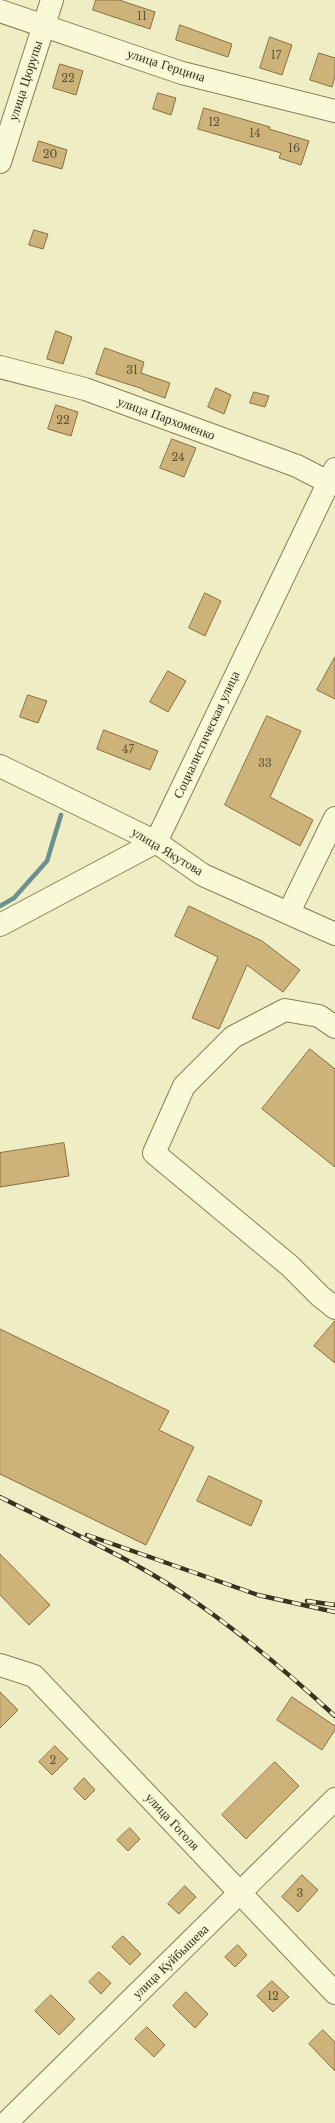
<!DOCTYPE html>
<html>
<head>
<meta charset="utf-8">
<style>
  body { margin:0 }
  canvas { display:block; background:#efedc4 }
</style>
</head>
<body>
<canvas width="335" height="2123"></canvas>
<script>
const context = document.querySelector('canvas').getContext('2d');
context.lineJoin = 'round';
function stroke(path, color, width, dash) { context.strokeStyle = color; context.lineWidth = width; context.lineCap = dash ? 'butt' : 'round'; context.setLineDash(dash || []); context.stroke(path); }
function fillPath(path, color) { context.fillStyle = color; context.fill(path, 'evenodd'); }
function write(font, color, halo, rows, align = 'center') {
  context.font = font + ' "Libre Baskerville",serif'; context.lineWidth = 3; context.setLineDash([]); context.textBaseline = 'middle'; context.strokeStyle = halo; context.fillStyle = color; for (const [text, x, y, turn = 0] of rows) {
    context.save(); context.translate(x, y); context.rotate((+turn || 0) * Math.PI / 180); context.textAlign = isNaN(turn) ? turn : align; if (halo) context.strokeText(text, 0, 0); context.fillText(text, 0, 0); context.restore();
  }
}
const stream = new Path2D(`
  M0,906L14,898L47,861L61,815`);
const building = new Path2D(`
  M96,0H119L155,12L150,29L93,10Z
  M180,25L232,44L228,57L176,40Z
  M270,37L292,45L282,75L260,68Z
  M319,53L335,58V77L332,87L310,80Z
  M60,64L83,71L76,95L53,88Z
  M158,93L176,98L171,115L153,109Z
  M204,108L270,127L269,129L309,141L301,165L279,158L281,153L198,129Z
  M39,141L67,150L62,169L33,161Z
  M34,230L48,234L43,249L29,245Z
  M56,331L72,337L63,364L47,359Z
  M105,348L144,362L141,373L170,383L165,398L143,390V389L96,374Z
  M216,388L231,395L224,414L208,407Z
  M254,392L269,396L265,407L250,403Z
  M56,405L78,412L71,436L48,429Z
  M172,439L196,448L184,477L160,468Z
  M205,593L221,601L205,636L189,628Z
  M335,657V699L317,690Z
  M168,671L186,681L168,712L150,702Z
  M28,695L47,701L38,723L20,717Z
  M267,716L301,731L270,797L313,820L300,846L225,805Z
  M104,730L158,751L150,770L97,749Z
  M189,906L262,941L300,970L283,992L247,965L219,1029L192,1018L218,957L175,936Z
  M310,1049L335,1069V1167L262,1109Z
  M64,1143L69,1176L0,1187V1153Z
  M335,1321V1363L314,1346Z
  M0,1329L169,1411L159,1430L194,1447L146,1545L0,1474Z
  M209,1476L262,1501L251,1526L197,1501Z
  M0,1554L50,1605L29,1625L0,1595Z
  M0,1692L18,1710L0,1728Z
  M292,1697L335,1726V1730L322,1750L277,1720Z
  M55,1746L68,1759L52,1775L39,1762Z
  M275,1762L299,1786L246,1839L222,1815Z
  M84,1778L95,1790L85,1800L74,1789Z
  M130,1828L140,1839L128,1851L117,1840Z
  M302,1875L318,1890L298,1912L282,1897Z
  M185,1886L196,1897L179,1914L168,1904Z
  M123,1936L141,1954L130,1965L112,1947Z
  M238,1945L247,1955L235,1967L225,1957Z
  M99,1972L111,1983L101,1994L89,1982Z
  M272,1981L289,1997L273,2012L257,1996Z
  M186,1992L208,2014L195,2028L173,2006Z
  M51,1995L75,2019L59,2035L35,2011Z
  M147,2027L165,2045L154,2057L135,2039Z
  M323,2030L335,2042V2071L309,2044Z`);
const minor = new Path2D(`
  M0,11L182,73L335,111
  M0,162L52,0
  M0,367L85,389L297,466L328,482
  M0,766L156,842L203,875L335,934
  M289,912L335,818
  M0,925L156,842L335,469
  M335,1027L319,1016L285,1010L233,1037L184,1086L154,1153L290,1266L320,1296L335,1308
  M0,1665L34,1676L335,1993
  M6,2123L335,1799`);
const rail = new Path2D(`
  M0,1497C61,1528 125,1555 182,1593C237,1629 287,1672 335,1716
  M87,1535L258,1595L335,1612
  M307,1601L335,1605`);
const numberNames = [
  ["11",142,17],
  ["17",276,56],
  ["22",68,79],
  ["12",214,123],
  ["14",255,134],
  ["16",294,149],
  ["20",50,155],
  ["31",132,371],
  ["22",63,421],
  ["24",178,458],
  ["47",128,750],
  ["33",265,764],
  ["2",53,1761],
  ["3",300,1894],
  ["12",273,1997]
];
const streetNames = [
  ["улица Герцина",166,66,18],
  ["улица Цюрупы",26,81,-72],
  ["улица Пархоменко",166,419,20],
  ["Социалистическая улица",207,735,-65],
  ["улица Якутова",167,852,31],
  ["улица Гоголя",172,1822,47],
  ["улица Куйбышева",171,1962,-44]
];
stroke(stream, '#6c9090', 4.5);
fillPath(building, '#cdb279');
stroke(building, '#896f40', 1);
stroke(minor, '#897f5a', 24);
stroke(minor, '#f9f8d7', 22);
stroke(rail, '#39321e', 4.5);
stroke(rail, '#f6f5d4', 3, [9]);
write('11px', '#5e5235', null, numberNames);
write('13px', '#39321e', '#f6f5d4', streetNames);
</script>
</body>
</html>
